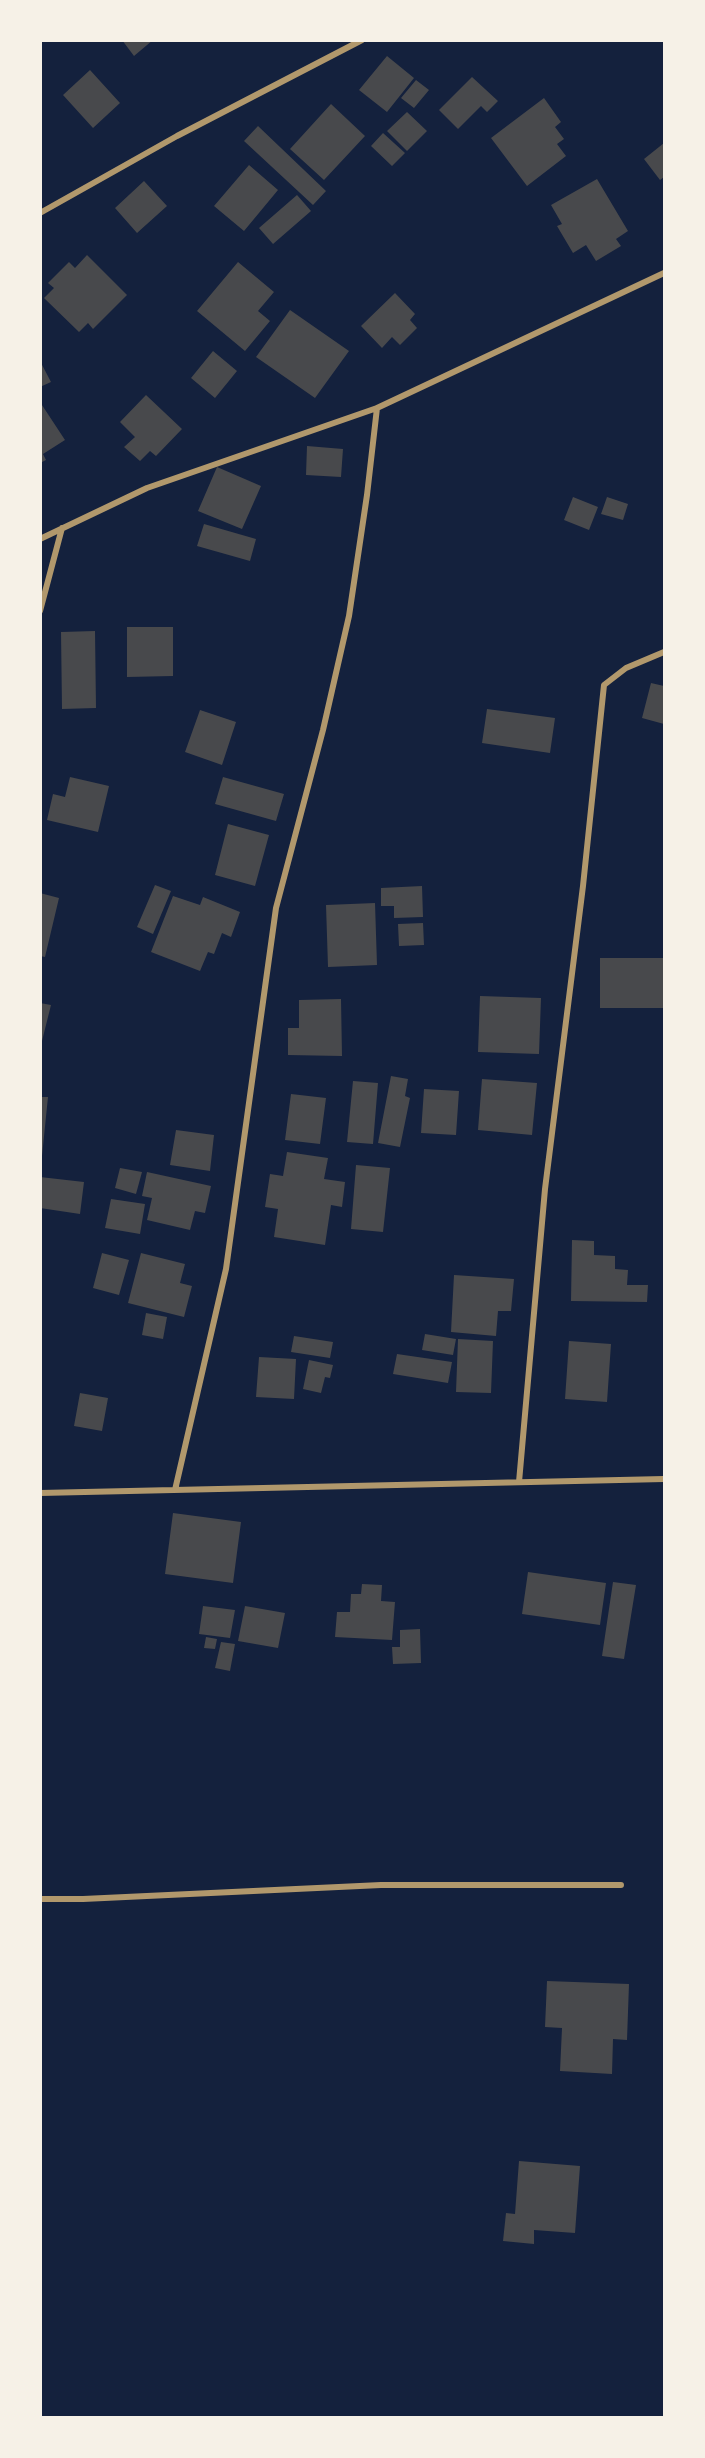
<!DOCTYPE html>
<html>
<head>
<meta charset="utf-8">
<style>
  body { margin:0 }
  #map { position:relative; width:705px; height:2458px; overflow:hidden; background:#14213d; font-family:"DM Sans",sans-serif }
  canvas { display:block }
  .frame { position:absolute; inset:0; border:42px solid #f6f1e7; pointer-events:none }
</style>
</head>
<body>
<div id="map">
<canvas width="705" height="2458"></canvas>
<div class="frame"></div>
</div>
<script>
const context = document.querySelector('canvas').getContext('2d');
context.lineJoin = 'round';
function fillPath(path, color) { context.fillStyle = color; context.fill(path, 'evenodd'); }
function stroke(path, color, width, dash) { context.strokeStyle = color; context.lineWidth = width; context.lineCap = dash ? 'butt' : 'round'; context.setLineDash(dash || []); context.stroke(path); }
const building = new Path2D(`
  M122,40H153L134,56Z
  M387,56L414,78L387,112L359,90Z
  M90,70L120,103L93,128L63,95Z
  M472,77L498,101L487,112L481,106L458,129L439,110Z
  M416,80L429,90L414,108L401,98Z
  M544,98L561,122L555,127L564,139L557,144L566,156L527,186L491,138Z
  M331,104L365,136L324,180L290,149Z
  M407,112L427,131L407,151L387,131Z
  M258,126L326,191L313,205L244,141Z
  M383,133L405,153L392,166L371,146Z
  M664,143V177L660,180L644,159Z
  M249,165L278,190L244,231L214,206Z
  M597,179L628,231L616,239L621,246L596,261L586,245L573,253L557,226L562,224L551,205Z
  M144,181L167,206L137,233L115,208Z
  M297,195L311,211L273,244L259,228Z
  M87,255L127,295L93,329L88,323L79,332L44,298L54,288L48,283L69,262L75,268Z
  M238,262L274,292L258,311L270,321L245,351L197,311Z
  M395,293L415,314L410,320L417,328L400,345L392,337L382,348L361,326Z
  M290,310L349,351L315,398L256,357Z
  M213,351L237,371L215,398L191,378Z
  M40,361L51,382L40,387Z
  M146,395L182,429L156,456L150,451L140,461L124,447L135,437L120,422Z
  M40,402L65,440L43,454L46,460L40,463Z
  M307,446L343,449L341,477L306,475Z
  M217,467L261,486L242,529L198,511Z
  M573,497L598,507L589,530L564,520Z
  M607,497L628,504L623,520L601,514Z
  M204,524L256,539L250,561L197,546Z
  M127,627H173V676L127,677Z
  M95,631L96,708L62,709L61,632Z
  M651,683L664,686V724L642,718Z
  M487,709L555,718L550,753L482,743Z
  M200,710L236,722L222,765L185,752Z
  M70,777L109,786L98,832L47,820L53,794L65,797Z
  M223,777L284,794L276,821L215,804Z
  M228,824L269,835L255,886L215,875Z
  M155,885L171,891L153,934L137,927Z
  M422,886L423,917L394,918V906H381V888Z
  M40,893L59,898L45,957L40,956Z
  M173,896L200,905L203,897L240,912L231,937L222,933L214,954L208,952L200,971L151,952Z
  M375,903L377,965L328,967L326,905Z
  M423,923L424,945L399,946L398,924Z
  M600,958H664V1008H600Z
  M480,996L541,998L539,1054L478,1052Z
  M341,999L342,1056L288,1055V1028H299V1000Z
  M40,1003L51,1005L41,1045H40Z
  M391,1076L408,1079L405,1096L410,1098L400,1147L378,1143Z
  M482,1079L537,1083L532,1135L478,1130Z
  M353,1081L378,1083L373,1144L347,1142Z
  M424,1089L459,1091L456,1135L421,1133Z
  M291,1094L326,1098L320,1144L285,1140Z
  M40,1097H48L42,1156H40Z
  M176,1130L214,1135L210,1171L170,1165Z
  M287,1152L328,1158L324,1179L345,1182L342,1207L331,1205L325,1245L274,1237L278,1209L265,1207L270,1174L283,1176Z
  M356,1165L390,1168L383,1232L351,1229Z
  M120,1168L142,1172L136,1194L115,1188Z
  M147,1172L211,1186L205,1213L195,1211L190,1230L147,1220L152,1198L142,1196Z
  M40,1177L84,1182L80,1214L40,1208Z
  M111,1199L145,1204L140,1234L105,1228Z
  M572,1240L594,1241V1255L615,1256V1269L628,1270L627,1285H648L647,1302L571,1301Z
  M102,1253L129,1260L119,1295L93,1288Z
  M141,1253L185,1264L180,1283L192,1286L184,1317L128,1303Z
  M454,1275L514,1279L511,1311H498L496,1336L451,1332Z
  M146,1313L167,1317L163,1339L142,1335Z
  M425,1334L456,1339L453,1355L422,1350Z
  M294,1336L333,1342L330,1358L291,1352Z
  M458,1339L493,1341L491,1393L456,1392Z
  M569,1341L611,1344L607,1402L565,1399Z
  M397,1354L452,1362L448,1383L393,1374Z
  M259,1357L296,1359L294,1399L256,1397Z
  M309,1360L333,1365L330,1378L325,1377L321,1393L303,1389Z
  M80,1393L108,1398L102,1431L74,1426Z
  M173,1513L241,1522L233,1583L165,1574Z
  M528,1572L606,1583L600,1625L522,1614Z
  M613,1582L636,1585L624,1659L602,1656Z
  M362,1584L382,1585L381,1601L395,1602L392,1640L335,1637L337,1612H350L351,1594H361Z
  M203,1606L235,1610L230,1638L199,1634Z
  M245,1606L285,1613L278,1648L238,1641Z
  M420,1629L421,1663L393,1664L392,1647H400V1630Z
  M206,1637L217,1639L215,1649L204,1648Z
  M221,1642L235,1644L230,1671L215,1668Z
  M547,1981L629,1984L627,2040L613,2039L612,2074L560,2071L562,2028L545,2027Z
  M519,2161L580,2166L575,2233L534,2230V2244L503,2241L506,2213L515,2214Z`);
const minor = new Path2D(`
  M40,213L177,136L362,40
  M40,539L147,488L377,408L664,273
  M40,611L62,528
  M519,1482L545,1189L583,886L604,685L626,668L664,652
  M175,1490L226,1269L276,908L323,730L349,616L367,495L377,408
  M40,1493L664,1479
  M40,1899H83L381,1885H621`);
fillPath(building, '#48494c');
stroke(minor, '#b1986c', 6);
</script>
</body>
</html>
